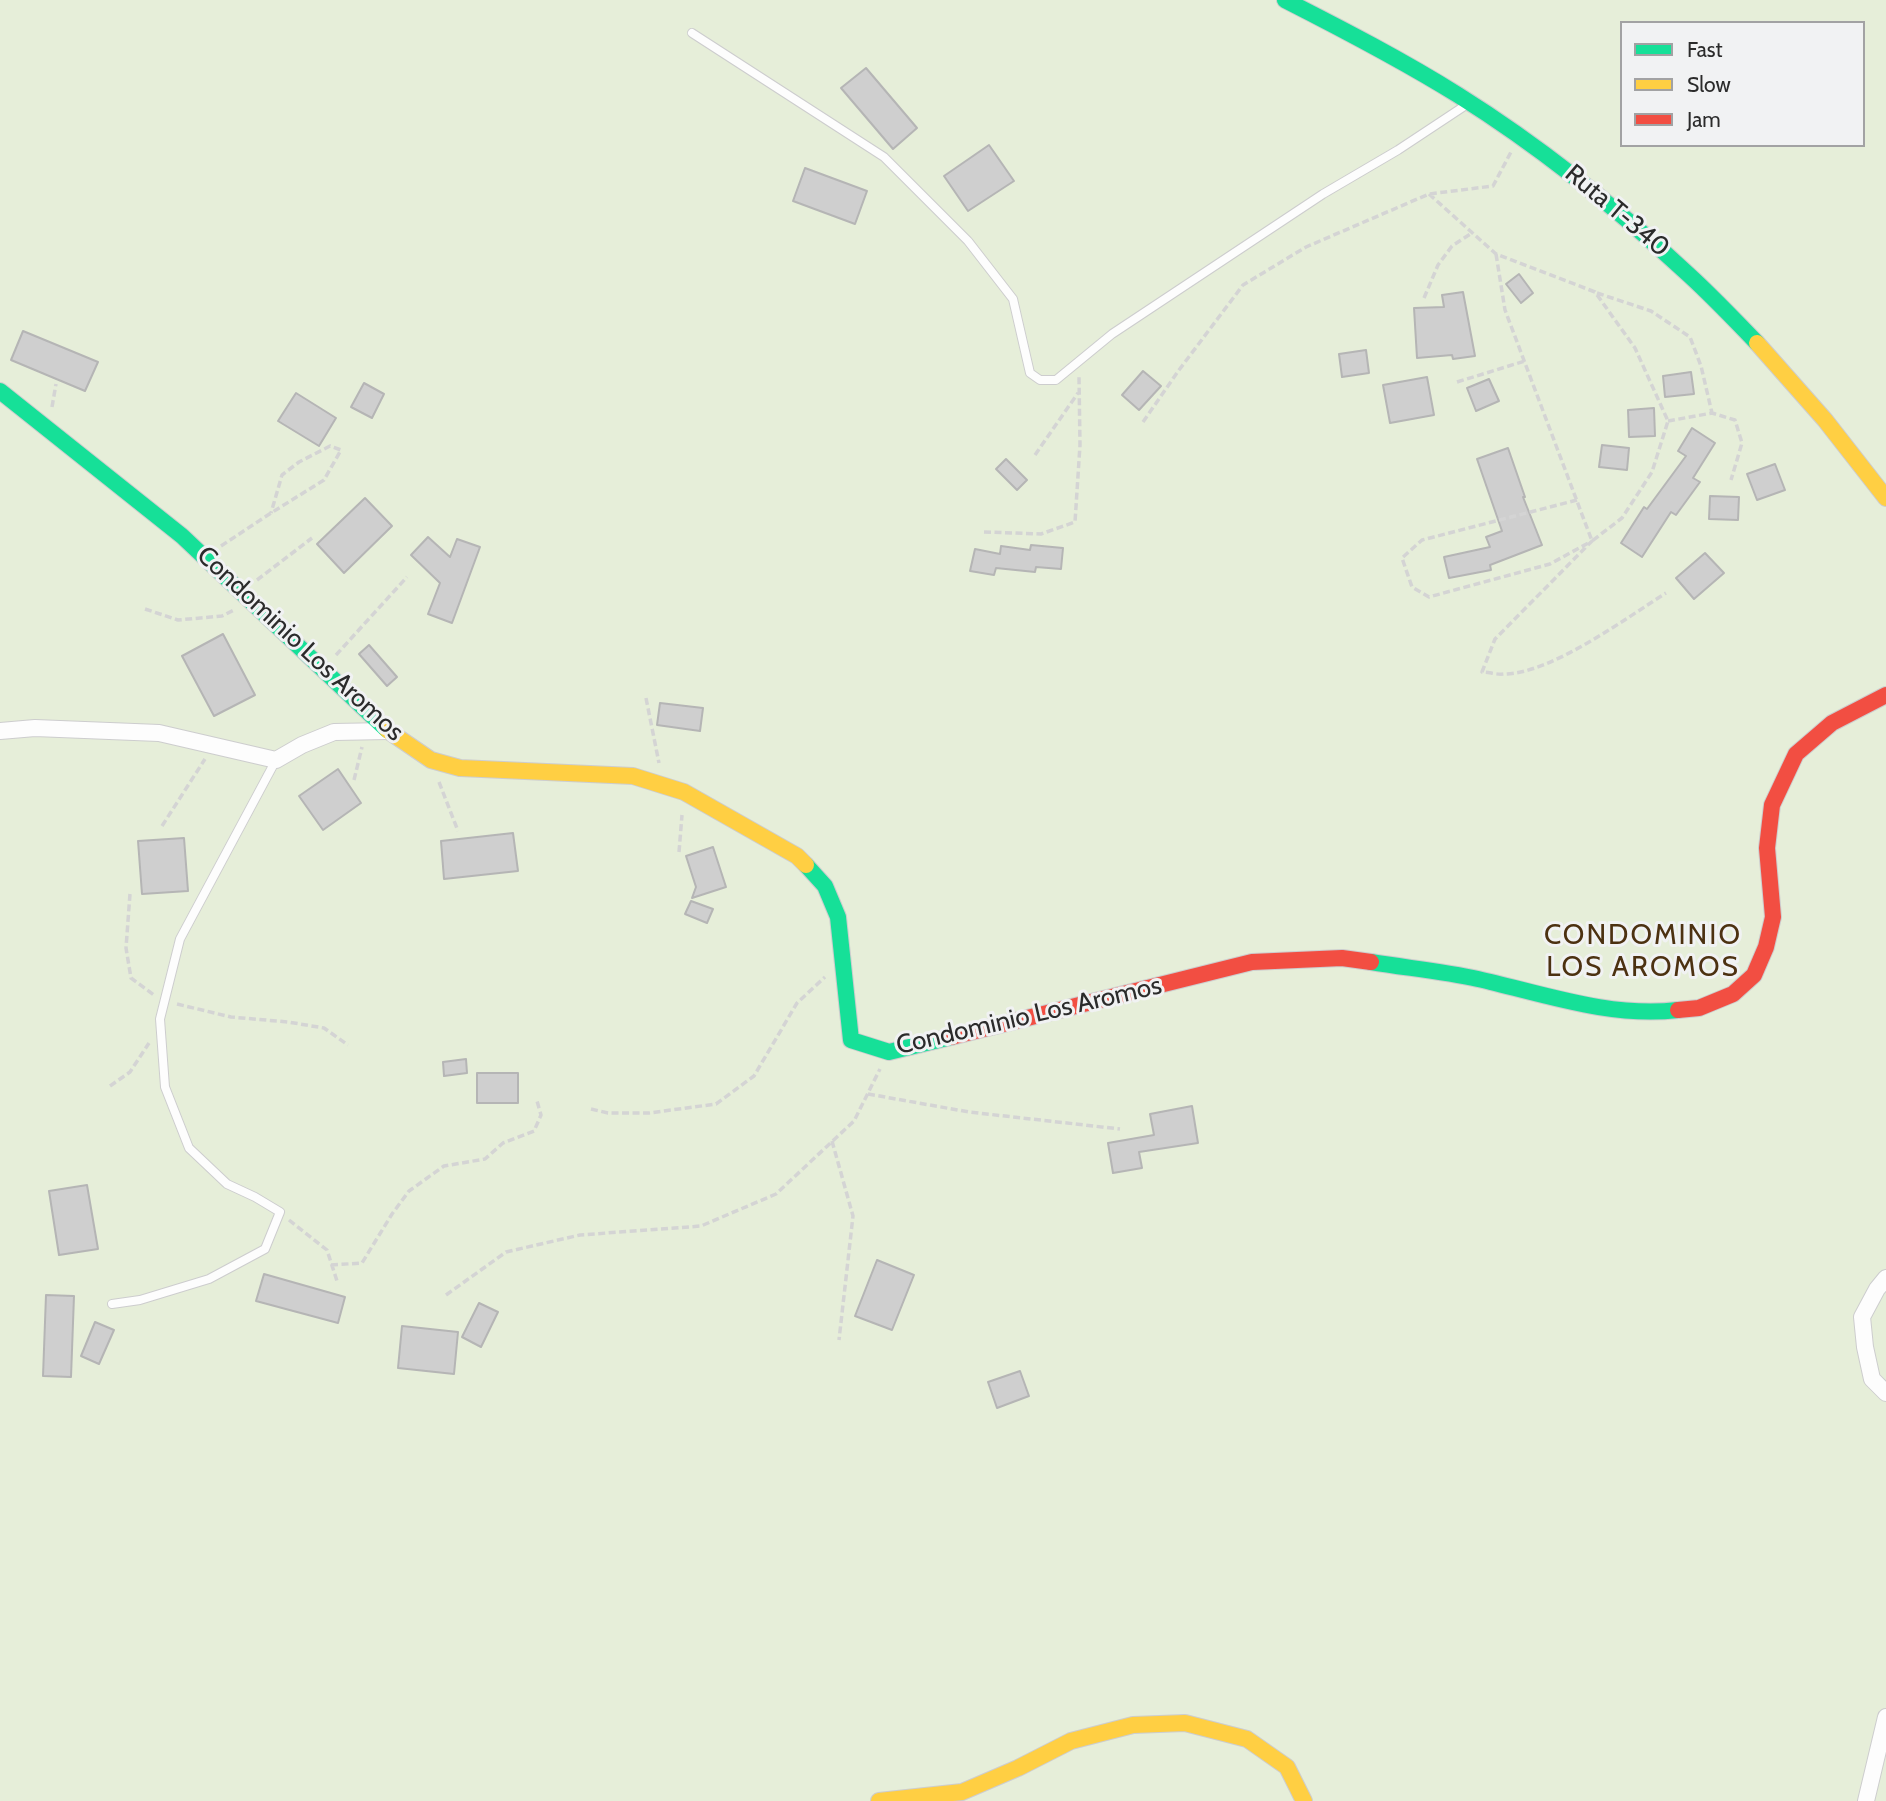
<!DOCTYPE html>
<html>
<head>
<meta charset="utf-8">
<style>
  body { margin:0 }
  #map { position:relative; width:1886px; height:1801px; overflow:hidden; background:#f2f2f2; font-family:Cabin,sans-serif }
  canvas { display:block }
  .legend { position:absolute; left:1620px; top:21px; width:245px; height:126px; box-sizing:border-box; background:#f1f2f3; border:2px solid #a2a2a3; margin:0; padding:9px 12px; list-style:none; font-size:21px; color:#2b2b2b }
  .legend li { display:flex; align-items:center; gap:14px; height:35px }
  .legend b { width:35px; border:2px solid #a2a2a3 }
</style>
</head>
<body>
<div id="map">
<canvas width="1886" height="1801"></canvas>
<ul class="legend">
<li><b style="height:9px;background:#16e098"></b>Fast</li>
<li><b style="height:9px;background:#ffcf43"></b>Slow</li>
<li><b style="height:9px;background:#f24e42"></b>Jam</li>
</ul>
</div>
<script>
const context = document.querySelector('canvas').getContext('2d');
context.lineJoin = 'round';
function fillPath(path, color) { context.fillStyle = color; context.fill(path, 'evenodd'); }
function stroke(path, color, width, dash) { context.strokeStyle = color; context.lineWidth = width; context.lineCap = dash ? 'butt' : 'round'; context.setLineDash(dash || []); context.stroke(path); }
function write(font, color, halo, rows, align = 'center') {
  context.font = font + ' Cabin,sans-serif'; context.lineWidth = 6; context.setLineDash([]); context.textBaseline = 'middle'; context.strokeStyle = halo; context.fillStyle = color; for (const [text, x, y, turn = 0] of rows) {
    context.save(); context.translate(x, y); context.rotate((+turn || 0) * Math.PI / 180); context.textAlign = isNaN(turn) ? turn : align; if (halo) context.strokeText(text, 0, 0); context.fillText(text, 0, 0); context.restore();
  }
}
const green = new Path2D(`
  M0,0H1886V1801H0ZM1622,23H1863V145H1622Z`);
const building = new Path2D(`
  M866,68L917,128L893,149L841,88Z
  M989,145L1014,181L968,211L944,176Z
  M805,168L867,191L855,224L793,201Z
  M1519,274L1533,293L1521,303L1506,284Z
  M1463,292L1475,356L1453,359L1452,355L1417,358L1414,308L1444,307L1442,295Z
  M23,331L98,362L85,391L11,360Z
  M1366,350L1369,373L1342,377L1339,354Z
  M1143,371L1161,386L1139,410L1122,395Z
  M1691,372L1694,394L1665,397L1663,376Z
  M1427,377L1434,415L1390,423L1383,385Z
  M1489,379L1499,401L1476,411L1467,388Z
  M364,383L384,394L372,418L351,407Z
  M296,393L336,418L319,446L278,421Z
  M1654,408L1655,436L1629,437L1628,410Z
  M1692,428L1715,443L1693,478L1700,482L1676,515L1671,512L1642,557L1621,543L1644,507L1647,509L1686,456L1678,451Z
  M1602,445L1629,448L1627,470L1599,467Z
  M1508,448L1525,497H1523L1542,545L1490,565L1491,570L1449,578L1444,557L1490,547L1486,537L1502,531L1477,459Z
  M1006,459L1027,480L1017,490L996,469Z
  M1775,464L1785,490L1757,500L1747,474Z
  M1710,496L1739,497L1738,520L1709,519Z
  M365,498L392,526L344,573L317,544Z
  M428,537L450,557L457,539L480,547L452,623L428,614L440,583L411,555Z
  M1031,545L1063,548L1061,569L1036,567L1035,572L996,568L994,575L970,571L975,549L1000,554L1001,546L1030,550Z
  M1705,553L1724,573L1694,599L1676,578Z
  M223,634L255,695L214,716L182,656Z
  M369,645L397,677L387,686L359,654Z
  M660,703L703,708L700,731L657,725Z
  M338,769L361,803L323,830L299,796Z
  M513,833L518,871L444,879L441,841Z
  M184,838L188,891L142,894L138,841Z
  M713,847L726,887L692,898L696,887L686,856Z
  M691,901L713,909L707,923L685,914Z
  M466,1059L467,1073L444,1076L443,1062Z
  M477,1073H518V1103H477Z
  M1192,1106L1198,1143L1139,1152L1142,1168L1113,1173L1108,1143L1154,1135L1150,1114Z
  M87,1185L98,1249L59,1255L49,1191Z
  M877,1260L914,1275L892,1330L855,1316Z
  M264,1274L345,1297L338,1323L256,1301Z
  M46,1295L74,1296L71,1377L43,1376Z
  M479,1303L498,1312L481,1347L462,1337Z
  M95,1322L114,1330L99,1364L81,1356Z
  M402,1326L458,1332L454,1374L398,1368Z
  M1020,1371L1029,1396L997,1408L988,1382Z`);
const path = new Path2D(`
  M1429,194L1496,254L1595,292L1635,348L1668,421L1652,472L1622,518L1592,541L1505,310L1496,254
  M1597,293L1651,311L1690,337L1701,366L1712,413
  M1424,298L1438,265L1452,246L1472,233
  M1457,382L1525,361
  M52,407L56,384
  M1668,421L1712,413L1735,420L1742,443L1731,480
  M1143,422L1179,370L1243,285L1306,247L1429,194L1493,186L1511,152
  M1035,455L1078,393
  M1577,500L1422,540L1402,558L1412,587L1429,597L1550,564L1592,541L1495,639L1482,672C1489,672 1497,675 1504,674C1551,674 1626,618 1666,593
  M984,532L1041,534L1075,522L1080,445L1079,377
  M221,546L271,513L324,480L341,450L330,446L299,462L282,475L271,513
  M257,580L312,538
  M145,609L178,620L222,616L234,610
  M336,655L407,577
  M646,698L659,763
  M354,780L362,747
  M439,782L458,831
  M162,826L205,759
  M679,852L682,815
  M130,894L126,948L131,978L154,995
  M177,1004L231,1017L288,1022L324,1028L348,1045
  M110,1086L130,1072L149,1043
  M868,1094L969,1112L1120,1129
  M591,1109L608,1113H649L716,1104L754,1076L797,1003L825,977
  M832,1141L853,1216L839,1340
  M289,1220L327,1250L337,1281
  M331,1265L362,1263L392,1214L409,1191L444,1166L485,1159L503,1143L534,1131L541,1115L537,1101
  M446,1295L506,1252L580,1235L701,1226L776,1194L854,1121L880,1069`);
const lane = new Path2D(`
  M692,33L884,157L968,241L1013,299L1030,373L1040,380H1056L1112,334L1323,194L1398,150L1466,105
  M112,1304L140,1300L209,1279L265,1249L280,1212L255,1197L227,1184L189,1148L165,1087L160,1019L180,939L276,760`);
const street = new Path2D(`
  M0,731L35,728L159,733L276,760L302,745L334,732L388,731
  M1886,1278L1877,1289L1862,1317L1865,1347L1872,1379L1886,1393
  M1866,1801L1886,1717`);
const fast = new Path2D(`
  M1285,0C1344,30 1402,60 1458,95C1541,147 1618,209 1689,275C1713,297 1735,320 1757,343
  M0,391L182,536L387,730
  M806,865L825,886L838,917L851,1040L889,1052L951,1037
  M1371,962C1407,968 1443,971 1478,979C1544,994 1610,1018 1678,1010`);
const slow = new Path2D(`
  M1757,343L1825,420L1886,498
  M387,730L431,760L460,768L633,776L684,792L797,856L806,865
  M879,1801L962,1792L1018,1768L1071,1741L1133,1725L1185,1723L1247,1739L1287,1767L1304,1801`);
const jam = new Path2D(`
  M1678,1010L1699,1008L1733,994L1754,975L1766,947L1773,917L1767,848L1772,805L1796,754L1832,723L1886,695
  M951,1037L1252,962L1342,958L1371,962`);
const streetNames = [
  ["Ruta T-340",1617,211,40],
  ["Condominio Los Aromos",300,644,43],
  ["Condominio Los Aromos",1029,1016,-13]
];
const neighbourhoodNames = [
  ["CONDOMINIO",1643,936],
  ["LOS AROMOS",1643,968]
];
fillPath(green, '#e6eed9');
fillPath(building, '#cfcfcf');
stroke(building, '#b5b5b5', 2);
stroke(lane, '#cdcdce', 10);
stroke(street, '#cdcdce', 18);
stroke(fast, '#cdcdce', 18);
stroke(slow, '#cdcdce', 18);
stroke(jam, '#cdcdce', 18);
stroke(path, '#d4d4d4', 3.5, [7, 3.5]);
stroke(lane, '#fdfdfd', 8);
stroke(street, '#fdfdfd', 16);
stroke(fast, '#16e098', 16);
stroke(slow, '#ffcf43', 16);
stroke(jam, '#f24e42', 16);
write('26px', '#2b2b2b', '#f1f2f3', streetNames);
context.letterSpacing = '2px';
write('28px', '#4c3111', '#f1f2f3', neighbourhoodNames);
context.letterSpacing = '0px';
</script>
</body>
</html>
